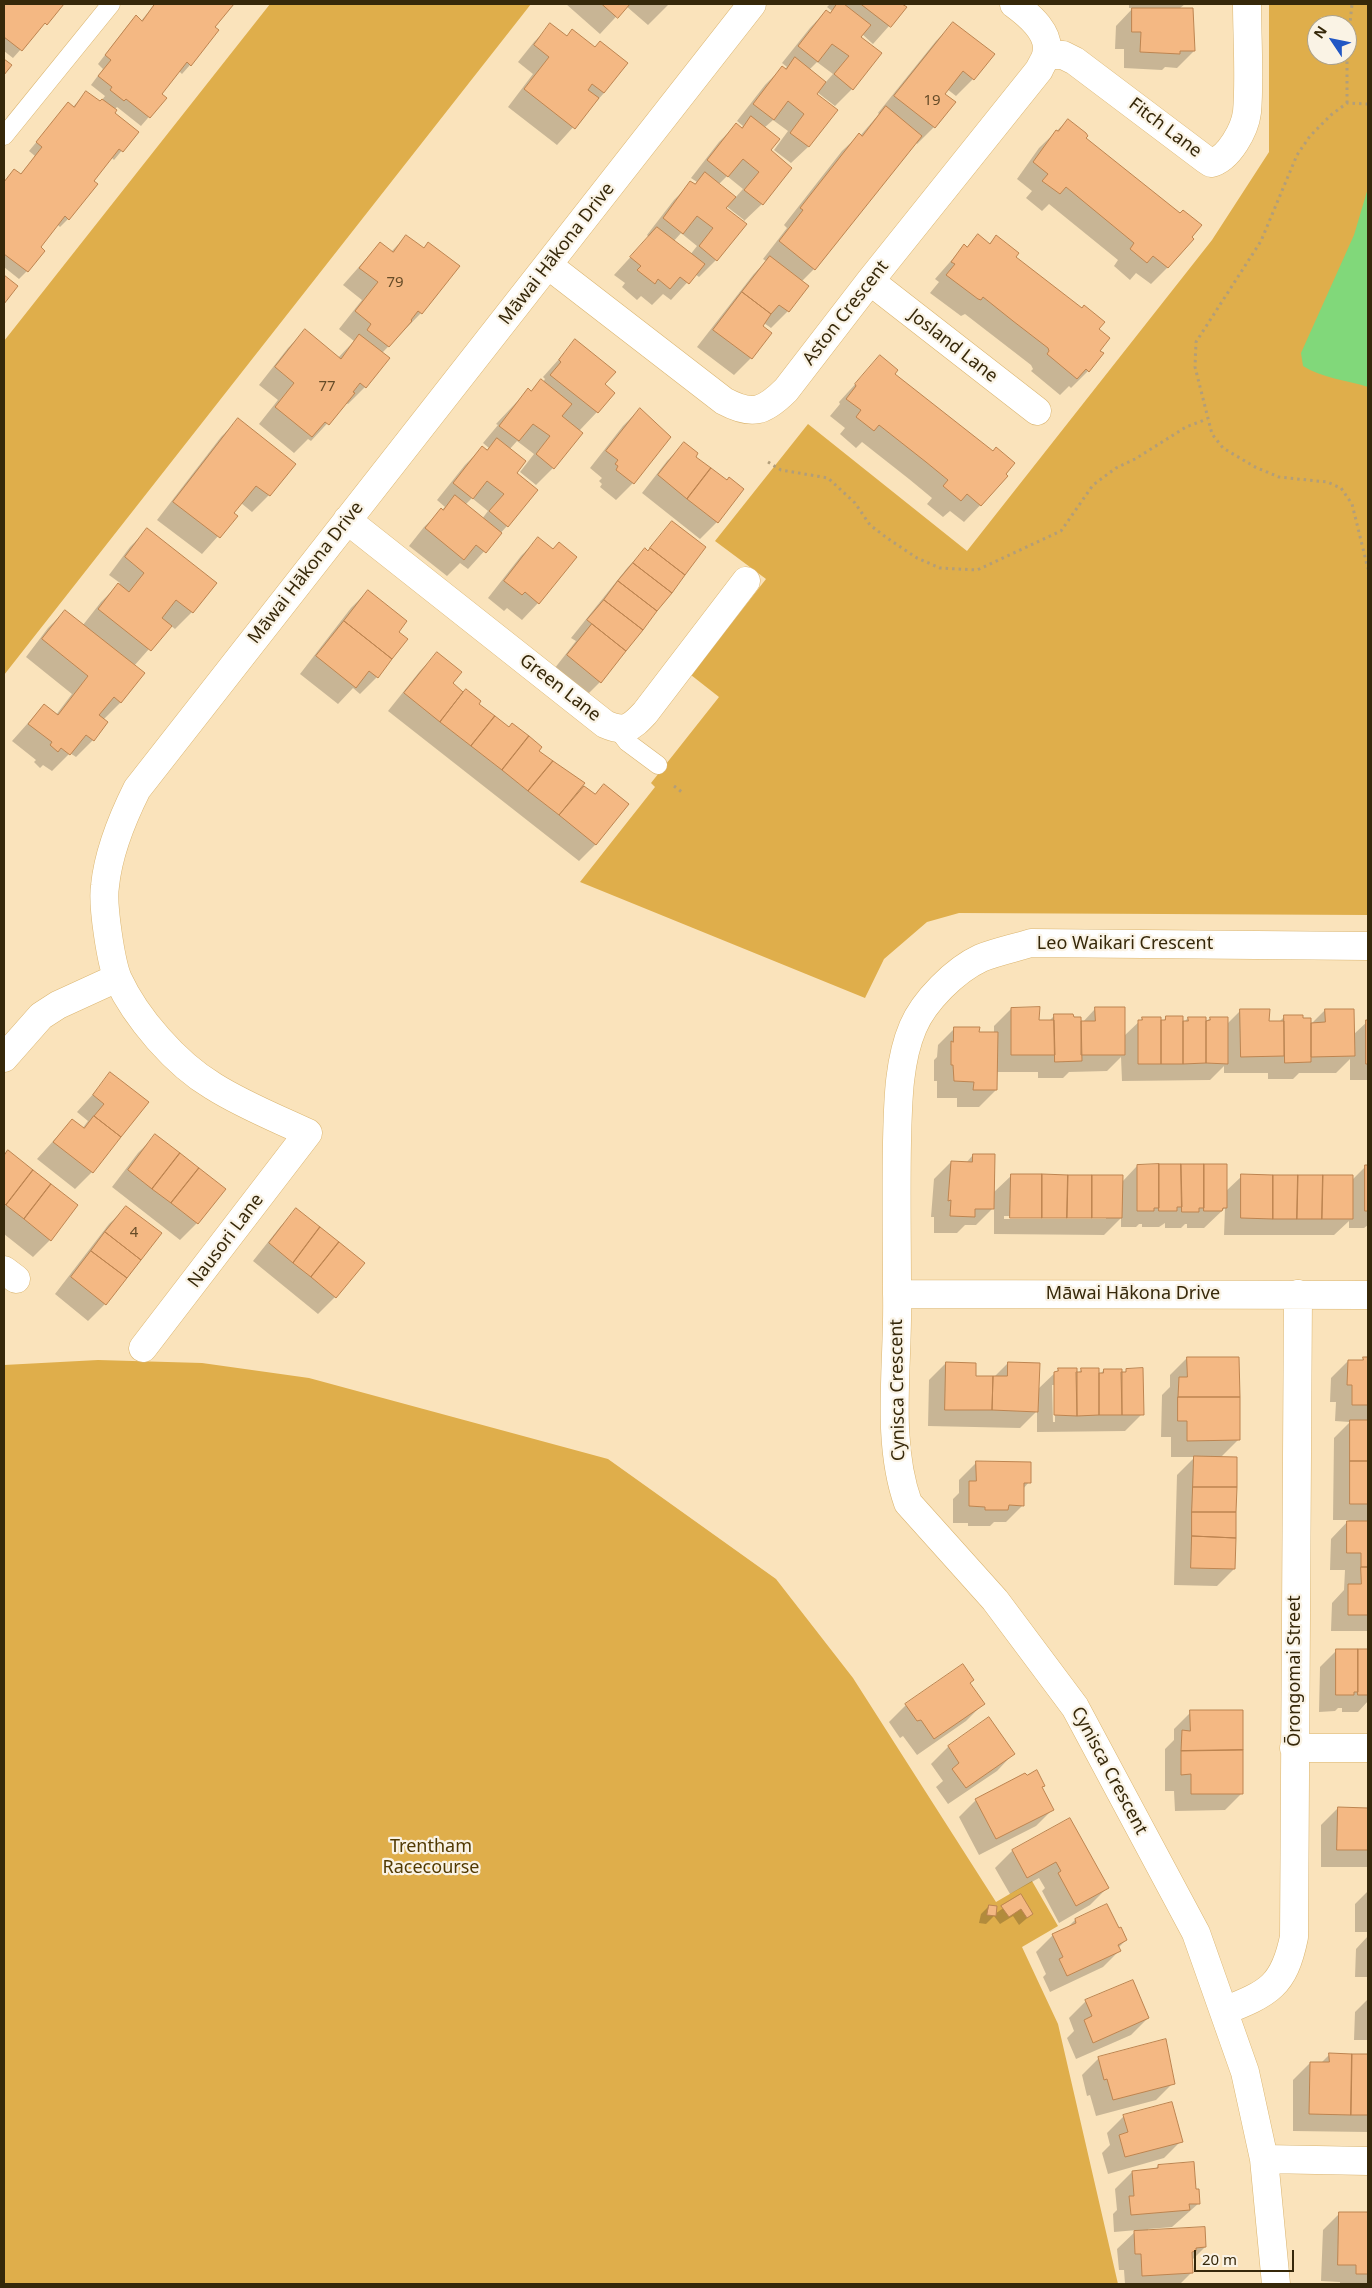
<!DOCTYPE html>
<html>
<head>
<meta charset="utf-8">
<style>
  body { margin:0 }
  #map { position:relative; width:1372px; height:2288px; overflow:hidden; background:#fae3bb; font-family:"Noto Sans",sans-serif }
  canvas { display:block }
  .frame { position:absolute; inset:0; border:5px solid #36280a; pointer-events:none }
  .north { position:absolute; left:1307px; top:15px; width:50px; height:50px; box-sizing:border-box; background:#faf3e5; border:1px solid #aca28d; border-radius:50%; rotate:304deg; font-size:14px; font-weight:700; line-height:20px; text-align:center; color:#36280a }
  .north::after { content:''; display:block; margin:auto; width:18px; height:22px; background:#2257c4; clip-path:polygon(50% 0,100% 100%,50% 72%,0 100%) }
  .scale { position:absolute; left:1194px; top:2250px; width:100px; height:22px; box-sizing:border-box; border:2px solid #36280a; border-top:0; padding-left:6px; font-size:15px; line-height:18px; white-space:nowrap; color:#36280a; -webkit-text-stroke:4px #faf3e5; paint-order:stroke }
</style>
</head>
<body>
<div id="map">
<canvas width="1372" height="2288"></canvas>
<div class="frame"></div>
<div class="north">N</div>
<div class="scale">20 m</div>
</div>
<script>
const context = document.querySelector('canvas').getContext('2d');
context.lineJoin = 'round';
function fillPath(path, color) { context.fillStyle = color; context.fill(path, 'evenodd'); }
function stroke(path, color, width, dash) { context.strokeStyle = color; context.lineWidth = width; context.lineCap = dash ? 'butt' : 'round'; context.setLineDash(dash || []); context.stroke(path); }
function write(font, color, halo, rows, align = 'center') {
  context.font = font + ' "Noto Sans",sans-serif'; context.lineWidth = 4.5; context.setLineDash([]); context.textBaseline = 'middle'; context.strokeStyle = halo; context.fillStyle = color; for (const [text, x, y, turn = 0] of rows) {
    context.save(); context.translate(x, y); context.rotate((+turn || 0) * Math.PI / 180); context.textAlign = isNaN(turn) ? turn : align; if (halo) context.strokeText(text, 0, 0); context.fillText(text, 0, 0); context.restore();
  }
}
const green = new Path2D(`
  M270,4H531L4,675V341Z
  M1269,4H1368V915L959,913L927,922L884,959L865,998L580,882L655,787L651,783L719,697L691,675L766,579L715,541L808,424L967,551L1212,240L1269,152ZM1317,25H1347V55H1317Z
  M98,1360L202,1363L309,1378L608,1459L776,1579L853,1678L996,1902L1032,1881L1058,1926L1022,1947L1058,2024L1118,2284H4V1365Z`);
const water = new Path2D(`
  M1368,188V387C1347,380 1321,378 1303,366L1301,353L1354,235Z`);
const shadow = new Path2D(`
  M4,4H61L13,58L4,51Z
  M155,4H232L214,27L217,31L190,65L182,74L179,71L161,94L165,98L141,126L117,107L114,110L113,113L137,132L114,160L111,157L92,181L68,219L60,227L57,224L39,248L27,271L19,279L4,267V182L14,171L20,175L35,156L29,151L68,104L73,107L86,92L100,103L102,100L105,96L91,85L103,69L98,64L128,25L136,17L141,21Z
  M566,4H669L648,25L626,6L600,34Z
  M830,4H899L905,8L873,44L862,34L859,37L852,89L835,106L817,92L816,94L836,111L808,147L791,163L774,150L788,131L773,120L764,128L769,151L762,204L743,222L716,260L699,277L695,274L671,300L663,294L652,305L641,296L637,300L622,287L625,283L614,275L649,237L647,235L674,200L691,183L694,185L697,182L691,178L719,142L736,125L741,128L743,126L737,121L765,85L782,68L784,69L787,67L782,63L810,28L826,11L829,13L832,11L827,7ZM817,62L833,74L825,83L809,70ZM727,176L743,189L735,198L718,185ZM726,206L744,220L743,222L724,208ZM681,233L697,246L690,255L673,242Z
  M1129,4H1185L1179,9L1194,51L1177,68L1165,67L1162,70L1124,68V49H1115L1116,26L1133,8H1129Z
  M953,24L973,79L956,96L947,89L943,94L934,127L917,144L915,142L814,269L801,282L788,311L771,328L764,323L761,327L770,333L751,358L734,375L697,347L753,275L766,261L763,259L787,228L784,225L842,151L859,135L860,136L879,114L878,113L936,41Z
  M551,25L604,93L557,145L508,107L533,74L518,62L534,42Z
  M1068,120L1084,139L1193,239L1179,256L1151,284L1136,273L1130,280L1114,266L1118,260L1049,204L1042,211L1026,198L1032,191L1017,179L1039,148Z
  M406,236L421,313L382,353L389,358L365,387L348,404L346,403L311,441L308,439L294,453L259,424L278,400L259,385L288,348L305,331L338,358L354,341L339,329L362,300L343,285L380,243L391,252Z
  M996,237L1014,257L1081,310L1097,329L1098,351L1088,371L1071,388L1069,386L1060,395L1031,371L1033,369L1031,365L965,314L961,316L930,293L939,282L935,279L964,246L966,248L989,244Z
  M575,341L603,384L597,412L579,431L581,433L553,468L536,485L520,472L534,454L517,441L509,450L515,473L536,490L507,526L468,569L460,563L447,576L409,546L424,527L445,507L437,500L465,465L482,448L486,451L489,448L483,443L498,425L496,424L528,390L530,392L541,381L543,382L545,379L543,377ZM472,498L488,511L482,519L465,505Z
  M880,357L894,374L993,452L992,493L964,522L950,511L943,517L927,504L932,498L909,479L862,442L856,448L840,434L845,428L830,416L840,404L839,402Z
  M640,409L633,483L616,500L600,487L602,484L599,481L602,478L590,468L623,426Z
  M238,420L269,495L252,512L241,503L233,514L236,516L202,554L157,520L221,437Z
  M684,444L694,457L726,482L717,522L700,539L642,493L667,461Z
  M673,523L704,547L600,682L583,699L551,673L576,641L571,638L628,567L645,550L647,551Z
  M147,530L192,612L175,629L170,625L134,666L143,673L120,703L103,720L93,740L76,757L70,753L52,771L43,765L40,768L34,762L36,760L12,741L44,705L56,715L72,694L26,657L48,628L65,611L83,625L101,602L120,583L109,575L130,547Z
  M538,539V603L522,620L507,608L504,611L488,598L521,556Z
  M368,591L397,632L377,677L360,694L353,688L338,704L300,674L351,608Z
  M437,654L451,684L537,751L571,774L594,795L596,844L579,861L388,711L420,671Z
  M1011,1009L1038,1021H1049L1055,1015L1073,1018L1082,1023L1095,1009L1124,1036L1143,1018L1162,1022L1166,1018L1184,1022L1188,1018L1204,1022L1211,1018L1226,1025L1241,1010L1268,1023L1279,1022L1284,1017L1302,1020L1311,1024L1325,1010L1353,1035L1368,1021V1080H1350V1059L1336,1073H1299L1293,1079H1268V1073H1224V1066L1210,1080L1122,1081L1121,1057L1107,1071L1069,1072L1063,1078H1038V1072H996V1090L979,1107H957V1098H937V1081H934V1060L937,1057L938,1045L955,1028L978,1033H994V1026Z
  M111,1074L92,1172L75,1189L37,1159L72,1120L82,1129L88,1121L77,1112Z
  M155,1136L197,1223L180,1240L112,1187L138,1153Z
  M8,1152L50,1240L33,1257L4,1234V1156Z
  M973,1155L993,1193L1012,1175L1122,1182L1137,1166L1225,1192L1242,1176L1352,1180L1366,1166H1368V1225L1364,1228H1349V1221L1334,1235H1224L1225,1208L1204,1228H1187V1224H1185L1181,1228H1165V1223L1159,1227H1142V1224H1139L1136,1227H1121V1218L1104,1235L994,1234V1207L976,1225H965L957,1233H934V1217H931L934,1179L951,1162L966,1163ZM1004,1216L1106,1217V1219H1004Z
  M126,1208L105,1304L88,1321L55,1294L109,1224Z
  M297,1210L335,1297L318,1314L253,1261L280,1227Z
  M1187,1358L1238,1440L1220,1458L1234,1569L1217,1586L1174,1585L1177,1475L1195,1457H1171V1437H1161L1162,1395L1170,1387V1375Z
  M1364,1359H1368V1631H1331L1332,1603L1344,1590L1345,1570H1330L1331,1539L1349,1520H1333L1334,1438L1350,1422L1335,1421L1336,1402H1330L1331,1378L1348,1361H1361Z
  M946,1363L974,1377H994L1008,1363L1038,1389L1058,1370L1078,1373L1082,1369L1100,1374L1104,1370L1124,1373L1127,1370L1142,1414L1125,1431L1037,1432V1411L1020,1428L928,1426L929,1380ZM1052,1385H1055V1422H1053Z
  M976,1463L1029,1482L1023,1489V1505L1006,1522H994L990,1526H968V1523H953V1499L959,1493V1480Z
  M1337,1650H1368V1701L1358,1712H1342V1708H1338L1335,1711L1319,1712L1320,1667Z
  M969,1683L983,1704L966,1721L917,1755L903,1736L900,1738L889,1722L906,1705Z
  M1191,1712L1242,1793L1225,1810L1175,1811L1174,1791H1165V1749L1174,1740V1729Z
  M988,1719L1013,1754L997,1771L948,1804L936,1787L943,1781L931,1764L948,1747Z
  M1041,1788L1053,1809L1036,1826L979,1855L959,1817L976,1800Z
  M1338,1808L1368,1809V1867H1321V1825Z
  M1070,1819L1107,1888L1090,1905L1059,1923L1042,1891L1045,1888L1039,1878L1010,1894L995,1868L1012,1851Z
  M1368,1891V1932H1355V1904Z
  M1020,1896L1032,1914L1019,1925L1013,1916L1000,1924L994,1916L986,1924L979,1923L981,1914L989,1906L995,1914Z
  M1075,1920L1118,1930L1126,1940L1118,1948L1120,1950L1103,1967L1050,1992L1043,1977L1046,1974L1036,1952L1053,1935L1067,1928Z
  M1368,1936V1977H1355L1356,1949Z
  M1368,1999V2040H1354L1355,2012Z
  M1086,2001L1148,2018L1131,2035L1076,2059L1067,2038L1074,2031L1069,2018Z
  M1329,2055H1368V2132L1293,2131V2080L1310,2063H1321Z
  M1099,2058L1173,2083L1156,2100L1096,2116L1090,2095L1087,2096L1082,2075Z
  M1124,2116L1181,2141L1164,2158L1108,2174L1102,2153L1110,2145L1107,2133Z
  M1158,2166L1194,2191L1199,2203L1172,2227L1148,2229V2231L1205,2247L1191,2261L1192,2272L1180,2284H1125L1124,2270H1119L1117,2249L1137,2230L1114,2232L1113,2214L1117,2210L1115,2189L1132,2172L1154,2170Z
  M1340,2213L1368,2214V2284H1340V2282L1321,2281L1323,2230Z`);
const building = new Path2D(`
  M4,4H64L47,25L45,23L22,51L4,37Z
  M155,4H234L215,27L219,30L191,66L187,62L162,94L167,98L150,118L126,99L124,101L110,90L112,87L98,76L111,60L105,55L136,15L142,21Z
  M602,4H630L618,18Z
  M837,4H844L871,25L861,37L882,53L853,90L834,74L849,56L832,44L818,62L798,46L826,10L830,13Z
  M861,4H902L907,7L891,27Z
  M1132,8H1193L1195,51H1180V54L1140,52L1141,32H1132Z
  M953,22L995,54L974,80L963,71L945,94L956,102L935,128L894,96Z
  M550,23L567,36L572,29L595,47L600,41L628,63L604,93L592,84L588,90L599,98L575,129L524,89L549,57L534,45Z
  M795,57L826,82L817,94L838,110L809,147L790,133L804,114L788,101L774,120L753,104L782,66L786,69Z
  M4,59L12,65L4,75Z
  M86,91L100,101L102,99L117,110L115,113L139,132L123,152L119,149L94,181L98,184L69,220L65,216L41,247L45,251L28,272L4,254V182L14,169L21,174L42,147L36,142L68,102L74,107Z
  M886,106L922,136L815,270L779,241L803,210L800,208L859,133L862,136Z
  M751,116L780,139L771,150L792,168L763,205L744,190L759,172L743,159L728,177L707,160L736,123L742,128Z
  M1068,119L1086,133L1088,136L1086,138L1180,213L1183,210L1202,225L1192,237L1194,239L1168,268L1153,256L1147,263L1130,249L1134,243L1066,187L1060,194L1042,181L1048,174L1033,162L1056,130L1058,131Z
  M705,172L736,197L726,208L747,224L717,261L699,246L713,228L697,216L683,234L663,218L690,181L695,184Z
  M657,227L705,264L689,284L680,277L670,289L658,279L655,284L637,270L641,266L630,257Z
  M978,234L990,244L996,235L1019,253L1016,257L1082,308L1084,305L1105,322L1099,329L1110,338L1100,351L1104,353L1089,372L1086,369L1077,379L1047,354L1049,351L1048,348L1013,321L983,297L981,300L978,299L946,275L955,264L951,262L964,244L967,247Z
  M406,235L424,248L428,242L460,266L422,314L418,311L411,320L412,321L389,347L367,330L371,324L355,311L378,282L359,268L380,242L393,252Z
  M770,256L809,286L789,312L779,305L771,314L742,292Z
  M4,275L18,286L4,304Z
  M742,292L771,314L763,326L772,333L752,359L713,330Z
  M305,329L341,359L359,334L390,358L366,388L360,383L353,392L355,393L329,425L325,422L312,437L275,407L294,383L275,367Z
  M575,339L616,372L605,384L615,393L598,413L550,375L561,362L559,360Z
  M880,355L898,370L895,374L993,451L996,447L1015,463L1006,474L1008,476L981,506L967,494L961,501L943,486L948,480L926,462L879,425L874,431L856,417L861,410L846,399L856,386L855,384Z
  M541,379L572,404L562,416L583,433L554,469L536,454L550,436L533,424L519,441L499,426L528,388L531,391Z
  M640,408L671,437L634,484L616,470L618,466L615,464L618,460L606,451Z
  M238,418L296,464L270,496L256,486L234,513L238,516L220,538L173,502Z
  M497,438L526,461L517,473L538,490L508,527L489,511L504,494L487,481L473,499L453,483L482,446L487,450Z
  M684,442L698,453L696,457L711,468L687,499L658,475Z
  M711,468L727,480L729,477L744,489L718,523L687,499Z
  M455,495L502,533L486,553L476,545L464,560L425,528L441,508L443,510Z
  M672,521L706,547L685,575L650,548Z
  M147,528L217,583L193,613L176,600L162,618L172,626L151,651L98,609L118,583L129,592L144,573L125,557Z
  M538,537L553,549L559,542L577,557L539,604L525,592L522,595L504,581Z
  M645,548L648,551L650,548L685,575L672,593L633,563Z
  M633,563L672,593L657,611L618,581Z
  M618,581L657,611L643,630L604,600Z
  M368,590L407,621L399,632L408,639L392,659L344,621Z
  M604,600L643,630L626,651L587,620Z
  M65,610L145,673L121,703L114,697L99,715L108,722L94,741L86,735L70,755L61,748L58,752L50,745L52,742L28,724L44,704L58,715L88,676L42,639Z
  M344,621L392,659L378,678L369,671L356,688L316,656Z
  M592,624L626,651L601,683L567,655Z
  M437,652L462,672L453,683L463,692L440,722L404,693Z
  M466,689L481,701L479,704L495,716L471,746L440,722Z
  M495,716L509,727L512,723L529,736L502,770L471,746Z
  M529,736L542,747L539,751L553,761L528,791L502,770Z
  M553,761L585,783L559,815L528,791Z
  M604,784L629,804L596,845L559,815L584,786L595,794Z
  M1040,1007L1039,1020H1054L1055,1055H1011V1008Z
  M1095,1007H1125V1055H1081V1021H1095Z
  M1240,1009H1270L1269,1021H1284V1056L1241,1057Z
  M1325,1009H1354L1355,1056L1311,1057V1023L1325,1022Z
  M1054,1014H1073L1074,1017H1081L1082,1061L1055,1062Z
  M1284,1015H1303V1018H1311V1062L1285,1063Z
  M1166,1016H1183V1064H1161V1020H1165Z
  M1142,1017H1161V1064H1138V1020H1142Z
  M1188,1017H1206V1063L1183,1064V1021H1188Z
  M1210,1017H1228V1064L1206,1063V1021L1210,1020Z
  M1366,1020H1368V1064H1366Z
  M954,1027H980L979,1032H998L997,1090H973L974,1082L954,1081L953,1065H951V1041L953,1042Z
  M110,1072L149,1102L121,1137L94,1116L104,1104L93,1095Z
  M94,1116L121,1137L93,1173L53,1142L72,1119L84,1128Z
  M155,1134L180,1153L152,1189L128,1170Z
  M8,1150L33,1170L6,1205L4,1203V1156Z
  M180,1153L199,1168L171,1203L152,1189Z
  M973,1154H995L994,1209H975V1217L950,1216L951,1200L948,1201L951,1161L972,1162Z
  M1159,1164H1181L1182,1207H1177V1211H1159Z
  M1159,1164V1208H1154V1211H1137V1165Z
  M1181,1164H1204V1208H1199V1212H1182Z
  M1204,1164H1227V1208H1223L1222,1211H1204Z
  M1365,1165H1368V1211H1365Z
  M199,1168L226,1189L198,1224L171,1203Z
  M33,1170L51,1184L24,1219L6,1205Z
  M1011,1174H1042V1218H1010Z
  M1042,1174L1068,1175L1067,1218H1042Z
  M1241,1174L1273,1175V1219L1241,1218Z
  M1068,1175H1092V1218H1067Z
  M1092,1175H1123L1122,1218H1092Z
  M1273,1175H1298L1297,1219H1273Z
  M1298,1175H1323L1322,1219H1297Z
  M1323,1175H1353V1219H1322Z
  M51,1184L78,1205L51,1241L24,1219Z
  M126,1206L162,1233L141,1260L105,1232Z
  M296,1208L320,1227L293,1263L269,1243Z
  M320,1227L339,1242L311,1277L293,1263Z
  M105,1232L141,1260L127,1278L91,1251Z
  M339,1242L365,1263L336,1298L311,1277Z
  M91,1251L127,1278L106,1305L71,1277Z
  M1187,1357H1239L1240,1397H1178L1179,1377H1187Z
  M1363,1357H1368V1405H1352V1385H1347L1348,1360H1363Z
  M946,1362L976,1363V1376H993L992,1410H945Z
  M1008,1362L1040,1363L1038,1412L992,1410L993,1376H1007Z
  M1058,1368H1077V1416L1054,1415V1372L1058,1371Z
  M1081,1368H1099V1415L1077,1416L1076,1372H1081Z
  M1143,1368L1144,1415H1122L1121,1372H1126V1369Z
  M1104,1369H1122V1415H1099V1373H1103Z
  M1178,1397H1240V1440L1187,1441V1421H1178Z
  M1350,1420H1368V1461H1350Z
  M1194,1456L1237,1457V1487H1193Z
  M976,1461L1031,1462V1483H1024V1506L1009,1505L1008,1510H985V1507L969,1506V1481H976Z
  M1350,1461H1368V1504H1350Z
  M1193,1487H1237L1236,1512H1192Z
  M1192,1512H1236V1538L1192,1536Z
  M1347,1521H1368V1567H1361V1553H1347Z
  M1192,1536L1236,1538L1235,1569L1191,1568Z
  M1361,1567H1368V1615H1348V1584H1361Z
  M1336,1649H1358V1692H1354V1695H1336Z
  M1358,1649H1368V1695H1358Z
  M963,1664L974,1680L970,1683L985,1704L934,1739L921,1720L917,1721L905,1704Z
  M1190,1710H1243V1750L1181,1751L1182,1730L1190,1731Z
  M989,1717L1015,1754L966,1788L952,1769L959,1763L948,1746Z
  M1243,1750V1794H1191V1774L1181,1775V1751Z
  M1037,1770L1045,1786L1042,1787L1054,1810L996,1839L975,1799L1025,1773L1027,1775Z
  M1338,1807L1368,1808V1850H1337Z
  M1070,1818L1109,1888L1076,1906L1058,1873L1061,1871L1056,1862L1027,1878L1012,1850Z
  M1021,1894L1033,1914L1027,1918L1021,1909L1009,1917L1001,1906Z
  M1107,1904L1119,1928L1121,1927L1127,1940L1118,1945L1121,1951L1067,1976L1059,1959L1063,1957L1052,1934L1076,1923L1075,1919Z
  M989,1905L997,1906L996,1916L987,1915Z
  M1133,1980L1149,2018L1093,2043L1084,2020L1092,2016L1085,2000Z
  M1166,2039L1175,2084L1113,2100L1107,2079L1104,2080L1098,2057Z
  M1329,2053L1352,2054L1351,2115L1309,2114L1310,2062H1329Z
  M1352,2054H1368V2115H1351Z
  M1172,2102L1183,2142L1125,2157L1119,2135L1128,2132L1123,2115Z
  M1194,2162L1196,2189H1199L1200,2204H1189L1190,2210L1131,2215L1129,2196H1134L1132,2171L1158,2168V2165Z
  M1339,2212H1368V2274H1356V2265H1338Z
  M1205,2227L1206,2247L1196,2248V2251L1192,2252L1193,2273L1142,2276L1141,2254H1135L1134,2231Z`);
const path = new Path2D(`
  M1347,53L1352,4
  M1347,55V103
  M1368,104L1347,103L1331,115L1310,136L1297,155L1261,241L1196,342L1195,367L1212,434L1223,448L1255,467L1279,477L1327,482L1341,488L1352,504L1368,569
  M768,462L781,470L828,478L855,503L870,525L887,538L917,558L940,568L977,570L1061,531L1093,485L1116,468L1135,459L1186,427L1207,419
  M674,786L683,793`);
const lane = new Path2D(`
  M4,136L111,4
  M617,729L627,742L658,765`);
const street = new Path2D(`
  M1047,55H1063L1075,61L1205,159L1211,163C1229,159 1245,129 1247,112C1250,79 1247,37 1247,4
  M548,265L724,401C752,416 764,412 786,390L870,281L1039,70C1041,65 1045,60 1046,55C1052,34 1029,15 1014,4
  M870,281L1037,411
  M347,520L605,724C625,733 631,728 645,713L746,581
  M4,1058L41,1016L58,1005L117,978
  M4,1270L16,1279
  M897,1294L1368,1295
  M143,1348L308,1133C276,1118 243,1105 213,1086C176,1064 136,1018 118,979C111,963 102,904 105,886C108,855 123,817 137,789L752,4
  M1294,1748H1368
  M1224,2011C1269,1993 1284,1986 1294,1937L1298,1294
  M1264,2159L1368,2161
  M1276,2284L1264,2159L1245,2072L1196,1933L1075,1707L995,1600L908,1503C885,1439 899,1361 897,1293C897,1243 896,1193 897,1142C898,1105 898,1062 913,1027C924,1001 955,970 981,958C996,952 1015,948 1031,943L1368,946`);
const numberNames = [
  ["19",932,101],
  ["79",395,283],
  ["77",327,387],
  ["4",134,1233]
];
const streetNames = [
  ["Fitch Lane",1165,128,37],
  ["Māwai Hākona Drive",557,254,-52],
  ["Aston Crescent",846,313,-52],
  ["Josland Lane",953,346,38],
  ["Māwai Hākona Drive",306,573,-52],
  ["Green Lane",560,688,38],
  ["Leo Waikari Crescent",1125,944],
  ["Nausori Lane",226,1241,-53],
  ["Māwai Hākona Drive",1133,1294],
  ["Cynisca Crescent",898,1390,-91],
  ["Ōrongomai Street",1295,1671,-90],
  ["Cynisca Crescent",1109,1771,62]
];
const parkNames = [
  ["Trentham",431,1847],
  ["Racecourse",431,1868]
];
fillPath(green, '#dfae4b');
fillPath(water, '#81d87a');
fillPath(shadow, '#0003');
fillPath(building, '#f4b883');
stroke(building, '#bd8450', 1);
stroke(lane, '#dab570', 19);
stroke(street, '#dab570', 29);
stroke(path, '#b29e7a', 3, [2.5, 4]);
stroke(lane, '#fff', 18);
stroke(street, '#fff', 28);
write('15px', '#664c28', null, numberNames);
write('18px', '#36280a', '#faf3e5', streetNames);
write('18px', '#513902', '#faf3e5', parkNames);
</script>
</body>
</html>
